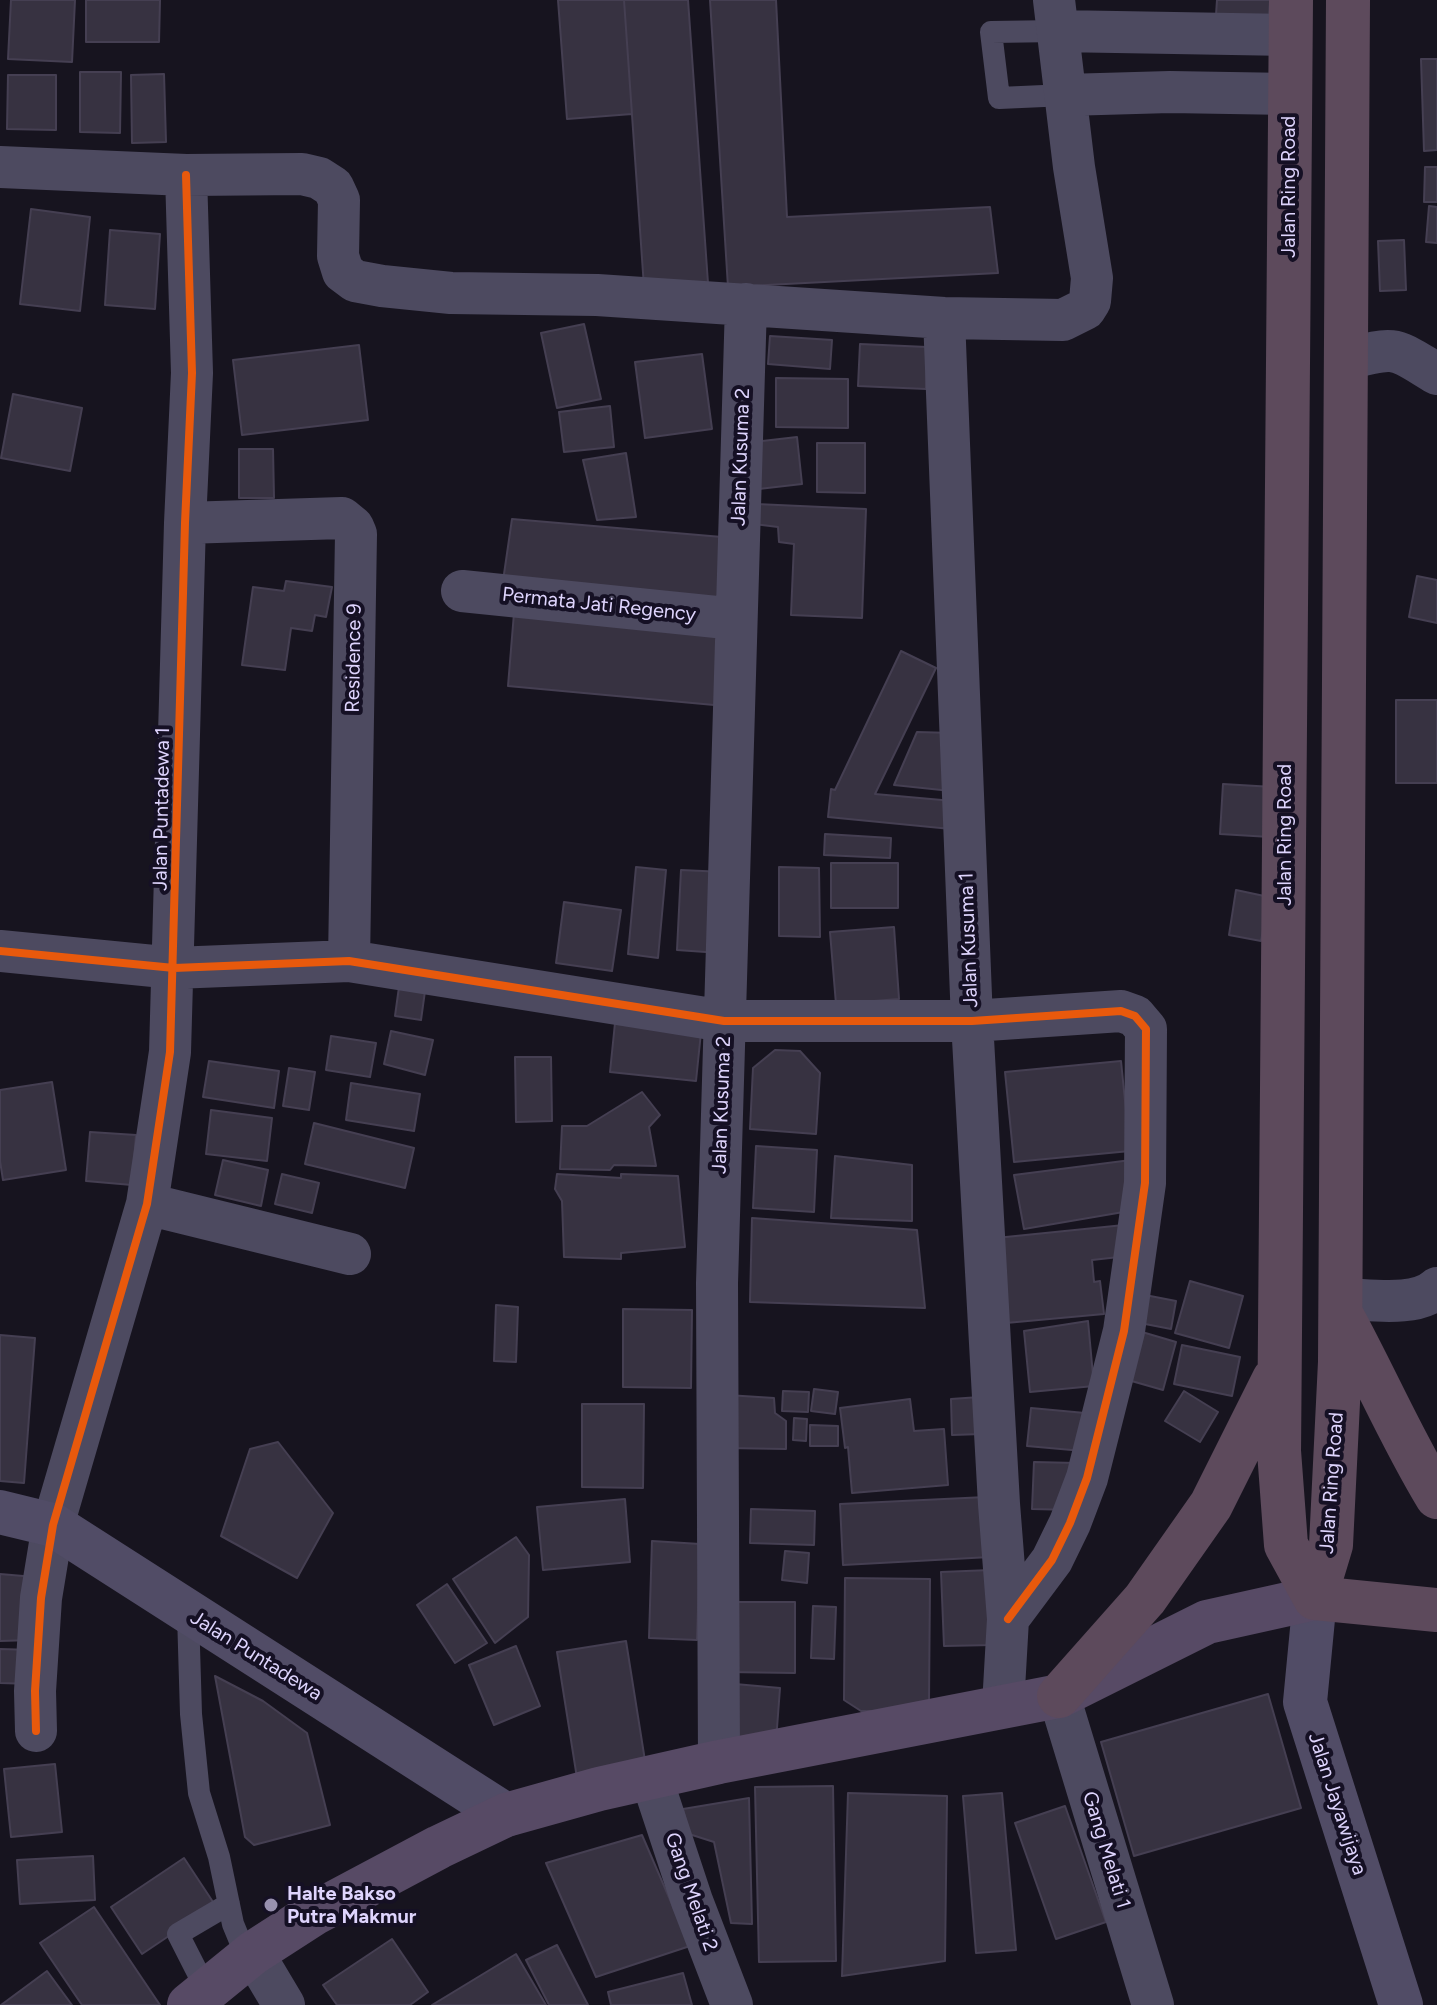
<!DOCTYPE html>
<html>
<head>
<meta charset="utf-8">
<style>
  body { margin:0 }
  canvas { display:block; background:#17141f }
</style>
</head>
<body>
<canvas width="1437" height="2005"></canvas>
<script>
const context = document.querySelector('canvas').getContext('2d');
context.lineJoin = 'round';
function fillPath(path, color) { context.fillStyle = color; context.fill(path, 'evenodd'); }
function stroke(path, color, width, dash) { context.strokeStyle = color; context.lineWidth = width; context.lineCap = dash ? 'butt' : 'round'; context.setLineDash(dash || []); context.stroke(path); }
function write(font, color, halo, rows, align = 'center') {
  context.font = font + ' Figtree,sans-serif'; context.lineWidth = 8; context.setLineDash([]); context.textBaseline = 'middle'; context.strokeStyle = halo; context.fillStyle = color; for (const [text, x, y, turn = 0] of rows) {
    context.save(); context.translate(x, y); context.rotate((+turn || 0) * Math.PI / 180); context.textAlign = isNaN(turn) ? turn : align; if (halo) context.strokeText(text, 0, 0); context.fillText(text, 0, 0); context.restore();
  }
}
const building = new Path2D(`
  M11,0H75L72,62L8,59Z
  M86,0H160L159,42H86Z
  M558,0H624L632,114L567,119Z
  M624,0H688L708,283L644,287Z
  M710,0H776L787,217L990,207L998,273L728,287Z
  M1217,0H1270L1268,34L1215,30Z
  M1421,59H1437V150L1424,151Z
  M80,72H121L120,133L80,132Z
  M164,74L166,142L132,143L131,75Z
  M8,75H56V130L7,129Z
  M1425,167H1437V202H1424Z
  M1429,206L1437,207V243L1426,242Z
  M31,209L90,217L80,311L20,304Z
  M110,230L160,234L155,309L105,305Z
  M1404,240L1406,290L1380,291L1378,241Z
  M584,324L601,399L557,408L541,333Z
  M770,336L832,340L830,369L768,364Z
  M860,344L927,347L926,389L858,386Z
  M359,345L368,420L242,435L233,360Z
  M702,354L712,429L645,438L635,362Z
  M776,378L848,379V428L776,427Z
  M13,394L82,408L70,471L1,458Z
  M610,406L614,447L564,452L559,412Z
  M797,437L802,484L750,490L745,443Z
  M817,443H865V493L817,492Z
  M239,449H273L274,498H239Z
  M626,453L636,517L597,520L583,460Z
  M756,504L866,509L862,618L791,615L794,544L779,542L778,527L754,524Z
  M512,519L722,537L721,601L503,581Z
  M1417,576L1437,580V623L1409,617Z
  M286,581L332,587L326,617L315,615L312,631L291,628L285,670L242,665L253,587L284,591Z
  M514,613L727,631L725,706L508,686Z
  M901,651L936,668L875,794L953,801L951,829L828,817L831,789L835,790Z
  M1396,700H1437V783H1396Z
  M917,732L953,733L951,791L894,785Z
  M1223,784L1273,787L1270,837L1220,834Z
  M825,834L891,838L890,858L824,855Z
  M831,863H898V908H831Z
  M636,867L666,870L658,958L628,954Z
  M779,867L819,868L820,937L779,936Z
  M681,870L724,872L720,953L677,950Z
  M1236,890L1269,897L1261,941L1229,935Z
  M564,902L621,910L612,971L556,963Z
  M894,927L899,999L836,1004L830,932Z
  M399,987L425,991L421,1020L395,1016Z
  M615,1023L701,1032L696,1081L610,1072Z
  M391,1031L433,1040L425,1075L384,1064Z
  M331,1036L376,1043L370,1077L326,1070Z
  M775,1050L800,1051L820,1073L816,1134L750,1129L753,1068Z
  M515,1057H551L552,1121L516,1122Z
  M209,1061L279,1071L274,1108L203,1097Z
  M1121,1061L1130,1151L1014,1162L1005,1072Z
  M289,1068L315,1072L309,1110L283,1106Z
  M52,1082L66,1170L3,1180L0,1161V1090Z
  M351,1083L420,1094L414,1131L346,1120Z
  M642,1092L660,1115L649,1127L656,1166L614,1165L610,1170L560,1169L562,1126H587Z
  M211,1110L272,1118L267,1161L206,1154Z
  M314,1123L414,1148L405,1188L305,1164Z
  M90,1132L136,1135L132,1185L86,1181Z
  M756,1146L817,1150L814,1212L753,1208Z
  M835,1156L912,1165V1221L831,1218Z
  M223,1160L268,1170L261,1206L215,1195Z
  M1131,1160L1141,1209L1024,1229L1014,1175Z
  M282,1174L319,1183L312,1213L275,1204Z
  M557,1174L621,1178V1174L678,1176L685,1247L621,1253V1259L564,1257L562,1201L555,1189Z
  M752,1218L917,1230L925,1308L750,1302Z
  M1124,1225L1128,1256L1092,1260L1094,1282L1100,1281L1104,1314L1006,1323L996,1238Z
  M1190,1281L1243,1296L1229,1348L1175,1333Z
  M1145,1295L1176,1301L1171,1329L1140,1323Z
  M496,1305L518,1307L516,1362L494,1361Z
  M623,1309L692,1310L691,1388L623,1387Z
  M1088,1321L1094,1386L1030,1392L1024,1331Z
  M1142,1332L1176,1342L1163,1390L1128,1380Z
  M0,1335L35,1338L24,1483L0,1481Z
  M1182,1345L1240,1357L1232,1396L1174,1384Z
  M814,1389L838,1392L835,1414L811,1411Z
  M783,1391L809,1392L808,1412L782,1411Z
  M1184,1391L1218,1412L1200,1442L1165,1421Z
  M727,1395L774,1398L775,1413L786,1421V1449L726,1448Z
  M980,1397L982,1434L952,1435L951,1399Z
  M910,1399L914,1431L944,1429L948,1485L852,1493L848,1447L845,1448L840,1408Z
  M582,1404H644L643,1488L582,1487Z
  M1031,1408L1085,1413L1083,1451L1027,1446Z
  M794,1418L807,1419L806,1441L793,1440Z
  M810,1425L838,1426V1446H810Z
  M278,1442L333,1513L297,1578L221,1536L250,1449Z
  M1034,1462L1076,1463L1074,1510L1032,1509Z
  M986,1497L990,1557L843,1565L840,1504Z
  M625,1499L630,1562L543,1570L537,1507Z
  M751,1509L815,1511L814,1545L750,1543Z
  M516,1537L529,1555L528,1617L495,1643L453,1579Z
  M652,1541L700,1544L697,1640L649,1638Z
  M785,1551L809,1553L807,1583L782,1580Z
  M991,1570L993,1645L944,1646L941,1572Z
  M0,1574L35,1577L32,1640L0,1641Z
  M845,1578L930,1579L929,1701L884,1711H861L844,1700Z
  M447,1584L487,1643L455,1663L417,1605Z
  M727,1602H795V1673L727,1672Z
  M813,1606L836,1607L834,1659L811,1658Z
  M626,1641L646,1767L577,1778L557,1652Z
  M516,1646L540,1706L494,1725L469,1665Z
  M0,1649L33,1650V1684L0,1683Z
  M215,1676L263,1701L307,1733L330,1825L254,1845L245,1837Z
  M735,1684L780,1688L776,1741L731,1738Z
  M1268,1694L1301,1808L1134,1856L1101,1742Z
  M55,1764L62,1832L11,1837L4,1769Z
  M833,1786L836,1961L759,1962L755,1787Z
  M848,1793L947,1796L945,1961L842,1976Z
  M1002,1793L1016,1950L976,1953L963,1796Z
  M749,1798L752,1924L731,1923L714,1842L689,1834L683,1809Z
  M1065,1806L1106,1922L1056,1939L1015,1823Z
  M642,1835L690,1946L596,1977L546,1863Z
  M93,1856L95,1900L20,1904L17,1860Z
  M184,1858L215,1905L142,1954L111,1907Z
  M94,1907L160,2005H82L40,1943Z
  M392,1939L428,1992L410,2005H337L323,1985Z
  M557,1945L588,2005H549L526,1960Z
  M516,1954L546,2005H432Z
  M47,1971L72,2005H1Z
  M683,1973L692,2005H611L608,1992Z`);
const lane = new Path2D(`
  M1058,31L991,32L999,98L1066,95
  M188,1614L191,1714L199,1793L219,1857L233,1924L247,1958
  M207,1991L178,1934L229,1904`);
const street = new Path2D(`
  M1058,31L1290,35
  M1066,95L1170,92L1290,94
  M0,167L186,175L302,174L319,178L333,187L339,200L338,256L343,272L355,281L382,286L451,293L597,295L944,318L1063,320L1085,309L1090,301L1092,278L1074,167L1054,0
  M944,318L972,1021L999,1504L1008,1619L1003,1706
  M1346,359C1398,346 1392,347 1437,374
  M185,523L342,518L353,527L356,534L349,961
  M462,591L736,619
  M0,951L174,968L349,961L724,1021H972L1121,1011L1135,1016L1146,1029L1145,1183L1124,1331L1087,1478L1070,1523L1052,1560L1008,1619
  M147,1204L350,1254
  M1340,1299C1368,1299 1416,1308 1437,1288
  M1059,1696L1153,2005
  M36,1731L35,1691L41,1598L53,1525L147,1204L170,1052L185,523L192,373L186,175
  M719,1762L717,1283L746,304
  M651,1777L692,1901L732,2005
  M253,1953L284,2005`);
const secondary = new Path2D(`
  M0,1512L53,1525L506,1815
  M1315,1598L1305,1702L1401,2005`);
const primary = new Path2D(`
  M189,2005L253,1953L315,1913L439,1847L506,1815L599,1789L719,1762L1059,1696L1207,1622L1315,1598`);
const highway = new Path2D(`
  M1291,0L1279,1451L1286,1545L1315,1598
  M1341,1314C1374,1374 1401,1438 1437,1497
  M1315,1598L1331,1545L1340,1362L1348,0
  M1315,1598L1437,1610
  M1059,1696L1145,1599L1211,1505L1274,1379`);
const cycleway = new Path2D(`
  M0,951L174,968L349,961L724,1021H972L1121,1011L1135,1016L1146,1029L1145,1183L1124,1331L1087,1478L1070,1523L1052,1560L1008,1619
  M36,1731L35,1691L41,1598L53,1525L147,1204L170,1052L185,523L192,373L186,175`);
const markers = [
  [271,1905,8,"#9891af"]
];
const streetNames = [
  ["Jalan Ring Road",1289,187,-90],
  ["Jalan Kusuma 2",741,457,-88],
  ["Permata Jati Regency",599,605,6],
  ["Residence 9",354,658,-89],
  ["Jalan Puntadewa 1",162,809,-89],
  ["Jalan Ring Road",1285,835,-90],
  ["Jalan Kusuma 1",969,940,-92],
  ["Jalan Kusuma 2",722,1105,-88],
  ["Jalan Ring Road",1332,1483,-86],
  ["Jalan Puntadewa",256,1656,32],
  ["Jalan Jayawijaya",1337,1804,72],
  ["Gang Melati 1",1106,1850,73],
  ["Gang Melati 2",691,1892,71]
];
const poiNames = [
  ["Halte Bakso",287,1894],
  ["Putra Makmur",287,1917]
];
fillPath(building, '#373241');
stroke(building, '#453f52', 2);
stroke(lane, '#4d4a60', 22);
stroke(street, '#4d4a60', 42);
stroke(secondary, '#514c66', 44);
stroke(primary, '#574a65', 44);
stroke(highway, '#5d4a5c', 44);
stroke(cycleway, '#e8590c', 8);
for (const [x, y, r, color] of markers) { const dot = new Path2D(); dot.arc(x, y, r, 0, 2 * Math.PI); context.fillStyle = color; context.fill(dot); stroke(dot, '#151024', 3); }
write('20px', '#ded4fd', '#151024', streetNames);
write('bold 20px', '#ded4fd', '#151024', poiNames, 'left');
</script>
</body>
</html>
